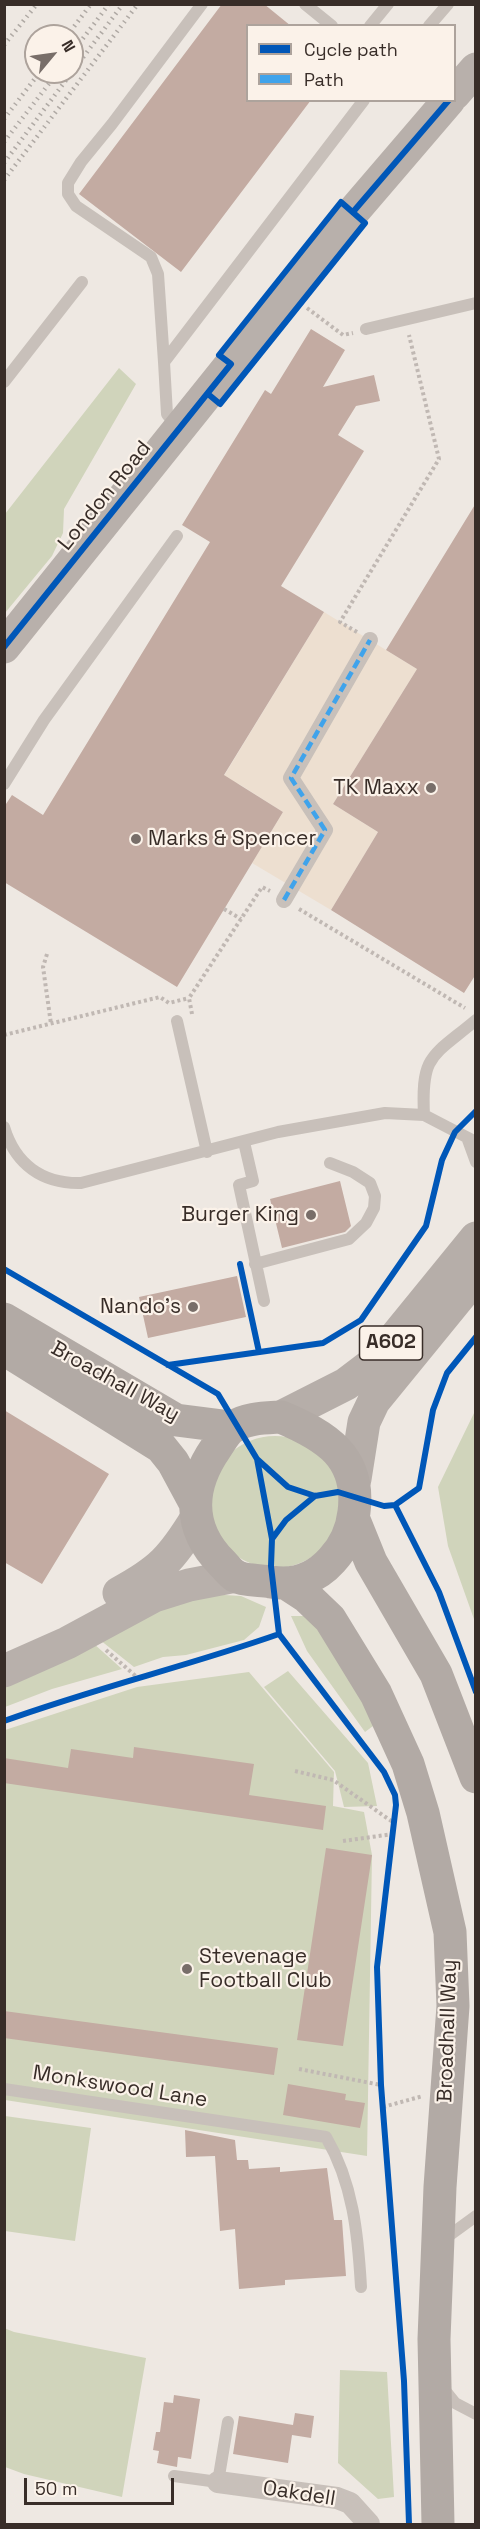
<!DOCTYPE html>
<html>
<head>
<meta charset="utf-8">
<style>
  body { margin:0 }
  #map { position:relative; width:480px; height:2529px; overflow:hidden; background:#eee8e2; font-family:"Space Grotesk",sans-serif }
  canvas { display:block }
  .frame { position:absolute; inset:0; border:6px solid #382d28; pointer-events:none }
  .legend { position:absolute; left:246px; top:24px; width:210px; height:78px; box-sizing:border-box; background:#fbf2e9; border:2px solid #ada39c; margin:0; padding:8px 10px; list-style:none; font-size:18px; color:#382d28 }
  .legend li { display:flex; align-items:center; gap:12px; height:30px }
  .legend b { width:30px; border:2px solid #ada39c }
  .north { position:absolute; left:24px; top:24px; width:60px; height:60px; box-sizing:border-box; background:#fbf2e9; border:2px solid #ada39c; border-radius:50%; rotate:61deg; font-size:16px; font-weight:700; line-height:24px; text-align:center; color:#382d28 }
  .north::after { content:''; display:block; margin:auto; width:21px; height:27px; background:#786e69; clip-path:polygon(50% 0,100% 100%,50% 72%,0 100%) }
  .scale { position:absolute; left:24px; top:2478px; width:150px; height:27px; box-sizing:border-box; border:3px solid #382d28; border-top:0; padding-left:8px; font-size:18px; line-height:21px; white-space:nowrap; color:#382d28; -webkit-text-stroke:4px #fbf2e9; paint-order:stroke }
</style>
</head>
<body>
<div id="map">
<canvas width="480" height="2529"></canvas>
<div class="frame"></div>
<ul class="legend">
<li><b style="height:8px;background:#0057b8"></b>Cycle path</li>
<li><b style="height:8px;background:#3fa3eb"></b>Path</li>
</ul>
<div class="north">N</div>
<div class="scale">50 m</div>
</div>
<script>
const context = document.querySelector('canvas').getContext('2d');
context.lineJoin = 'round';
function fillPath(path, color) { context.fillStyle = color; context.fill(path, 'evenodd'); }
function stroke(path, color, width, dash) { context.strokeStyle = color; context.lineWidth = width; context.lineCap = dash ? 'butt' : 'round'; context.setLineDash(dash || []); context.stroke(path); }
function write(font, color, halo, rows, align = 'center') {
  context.font = font + ' "Space Grotesk",sans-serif'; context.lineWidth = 4.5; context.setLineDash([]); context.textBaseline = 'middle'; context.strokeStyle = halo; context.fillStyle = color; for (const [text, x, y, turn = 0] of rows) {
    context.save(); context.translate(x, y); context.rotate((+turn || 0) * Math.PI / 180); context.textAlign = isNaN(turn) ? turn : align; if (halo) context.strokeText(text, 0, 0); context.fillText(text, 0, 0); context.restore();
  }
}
const green = new Path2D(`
  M119,368L136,384L64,509L63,533L52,556L5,613V514Z
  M475,1411H476L475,1622L448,1546L438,1487Z
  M209 1502a66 66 0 1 1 132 0a66 66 0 1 1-132 0Z
  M192,1593L241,1596L266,1607L259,1627L244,1640L186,1655L163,1657L134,1667L95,1636Z
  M291,1616H308L326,1629L377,1723L365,1732L307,1651Z
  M93,1643L122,1669L52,1689L5,1707L4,1683Z
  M288,1671L368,1763L377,1806L344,1807L335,1771L264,1687Z
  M249,1672L334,1772L333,1806L364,1812L372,1855L367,2156L5,2100V1730L137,1687Z
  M5,2116L91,2128L75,2241L5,2231Z
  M4,2328L14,2332L146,2358L122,2497L24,2474L5,2467Z
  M340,2370L387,2372L394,2497L378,2499L338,2463Z`);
const plaza = new Path2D(`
  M324,612L417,669L333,804L378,832L331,910L252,863L283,812L239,784L222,779Z`);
const building = new Path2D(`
  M222,4H264L291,26H248V100H311L181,272L79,194Z
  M311,329L345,350L323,387L374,375L380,401L356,406L338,435L364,451L281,586L324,612L224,775L283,812L177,987L4,882V807L12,795L43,815L210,542L182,525L265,390L271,394Z
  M476,503V974L464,993L331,910L378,832L333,804L417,669L386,650Z
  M340,1181L351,1226L345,1232L282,1248L270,1199Z
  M237,1276L246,1317L148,1338L139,1297Z
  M4,1410L109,1474L42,1584L4,1562Z
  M134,1747L254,1764L249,1795L326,1806L323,1830L4,1783V1758L68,1768L71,1749L133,1758Z
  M326,1848L372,1855L343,2046L297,2040Z
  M4,2011L278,2048L274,2075L4,2038Z
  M288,2084L346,2094L345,2100L365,2103L360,2128L283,2115Z
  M185,2130L235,2140L237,2160H248L249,2169L280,2167V2172L327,2168L334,2220H342L346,2276L285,2280V2285L239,2289L235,2229L220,2231L215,2156L186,2157Z
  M174,2395L200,2399L191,2459L178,2457L177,2467L157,2463L159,2451L153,2450L156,2432H160L164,2402L173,2403Z
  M295,2413L314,2416L311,2438L292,2435L288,2463L233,2454L239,2416L293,2425Z`);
const path = new Path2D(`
  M307,308L343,335L353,333
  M357,632L340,622L439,459L409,335
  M224,909L241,919
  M299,909L465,1008
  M47,954L43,967L51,1024
  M192,1014L189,998L262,887L270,891
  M4,1035L160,997L169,1003L189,998
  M106,1650L139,1679
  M295,1771L333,1780L394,1823
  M343,1841L393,1834
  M299,2069L381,2085
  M383,2107L423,2096`);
const service = new Path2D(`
  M305,4L332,26
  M370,26L388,4
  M429,26L448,4
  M366,329L476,303
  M164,362L158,274L151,257L76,206L68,194V183L81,162L112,124L202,4
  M4,382L82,282
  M177,427L167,414L164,362L364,100
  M4,784L44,720L177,536
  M177,1021L207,1152
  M424,1115C421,1054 432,1057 476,1020
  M4,1127C15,1164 42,1184 81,1183L278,1132L385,1113L424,1115L476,1142
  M468,1140L476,1162
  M244,1142L253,1181L239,1185L264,1301
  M255,1264L349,1239L366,1223L374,1208L375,1196L370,1183L353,1172L330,1163
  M4,2089L326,2137C353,2183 358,2234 361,2287
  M443,2240L476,2216
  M443,2388L455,2403L476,2414
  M174,2476L218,2482L228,2422`);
const pedestrian = new Path2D(`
  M284,900L325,830L291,778L370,640`);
const minor = new Path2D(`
  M218,2482L337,2498L350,2503L369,2524`);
const secondary = new Path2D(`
  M454,94L476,69
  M4,647L353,212L449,100
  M119,1593C160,1571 172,1558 196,1519
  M4,1671L67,1643L154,1596L189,1585L236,1576`);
const primary = new Path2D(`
  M281,1417L346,1384L375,1362L476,1238
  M355,1479L364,1422L374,1401L476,1276`);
const trunk = new Path2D(`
  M4,1319L176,1420L231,1427
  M4,1349L161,1447L173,1462L194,1501
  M281,1417C326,1436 361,1457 354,1512C352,1530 344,1547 332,1560C316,1578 294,1586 271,1582C261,1580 244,1581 235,1576C230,1573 226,1567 222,1563C187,1528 189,1487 216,1448C221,1441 226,1431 233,1427C246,1418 265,1418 281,1417Z
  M354,1520L371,1562L436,1674L476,1777
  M287,1584L307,1597L330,1619L376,1694L408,1764L423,1813L450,1932L453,2006L440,2187L434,2339L438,2524`);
const rail = new Path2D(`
  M67,36L91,4
  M4,45L37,4
  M72,53L109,4
  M4,119L40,72
  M4,142L58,72
  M4,163L123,4
  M4,180L138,4`);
const quiet = new Path2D(`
  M284,900L325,830L291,778L370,640`);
const cycleway = new Path2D(`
  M353,212L449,100
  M4,647L231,364L219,355L341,202L365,223L220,404L208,394
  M240,1264L259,1352
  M4,1269L218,1394L257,1459L288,1487L315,1496L338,1492L384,1506L395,1505L419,1488L433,1410L447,1373L476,1337
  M168,1365L323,1343L361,1320L426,1226L442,1160L455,1132L476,1111
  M257,1459L272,1539
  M315,1496L286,1520L272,1539L271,1566L279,1634L384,1772L395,1795L396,1805L377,1967L381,2085L404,2381L409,2524
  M395,1505L439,1592L476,1692
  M4,1721C95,1688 188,1666 279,1634`);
const markers = [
  [431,788,6,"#786e69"],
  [136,839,6,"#786e69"],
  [311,1215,6,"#786e69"],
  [193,1307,6,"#786e69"],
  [187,1969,6,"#786e69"]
];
const shields = [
  [391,1343,63]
];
const shieldNames = [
  ["A602",391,1343]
];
const streetNames = [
  ["London Road",105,496,-51],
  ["Broadhall Way",115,1382,29],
  ["Broadhall Way",448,2031,-88],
  ["Monkswood Lane",120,2087,9],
  ["Oakdell",299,2494,9]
];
const poiNames = [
  ["TK Maxx",419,788],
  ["Marks & Spencer",148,839,"left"],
  ["Burger King",299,1215],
  ["Nando's",181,1307],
  ["Stevenage",199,1957,"left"],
  ["Football Club",199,1981,"left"]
];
fillPath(green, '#d0d4bb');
fillPath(plaza, '#eddfd0');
fillPath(building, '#c3aba2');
stroke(path, '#c0b8b3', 4, [3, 3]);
stroke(service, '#c8c0ba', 12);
stroke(pedestrian, '#c8c0ba', 16);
stroke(minor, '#c8c0ba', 22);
stroke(secondary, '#b8b0ab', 33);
stroke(primary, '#b6aea9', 33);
stroke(trunk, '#b2aaa5', 33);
stroke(rail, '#afa9a4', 4.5, [1.5, 4.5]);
stroke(quiet, '#3fa3eb', 4.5, [9, 4.5]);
stroke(cycleway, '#0057b8', 6);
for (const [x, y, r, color] of markers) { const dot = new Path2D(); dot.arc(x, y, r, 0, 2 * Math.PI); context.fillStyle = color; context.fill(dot); stroke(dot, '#fbf2e9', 2); }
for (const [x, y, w] of shields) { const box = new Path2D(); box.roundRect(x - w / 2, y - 17, w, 34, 4.5); context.fillStyle = '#fbf2e9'; context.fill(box); stroke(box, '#382d28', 1.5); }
write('bold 20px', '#382d28', null, shieldNames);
write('21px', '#382d28', '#fbf2e9', streetNames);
write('21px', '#382d28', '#fbf2e9', poiNames, 'right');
</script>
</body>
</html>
